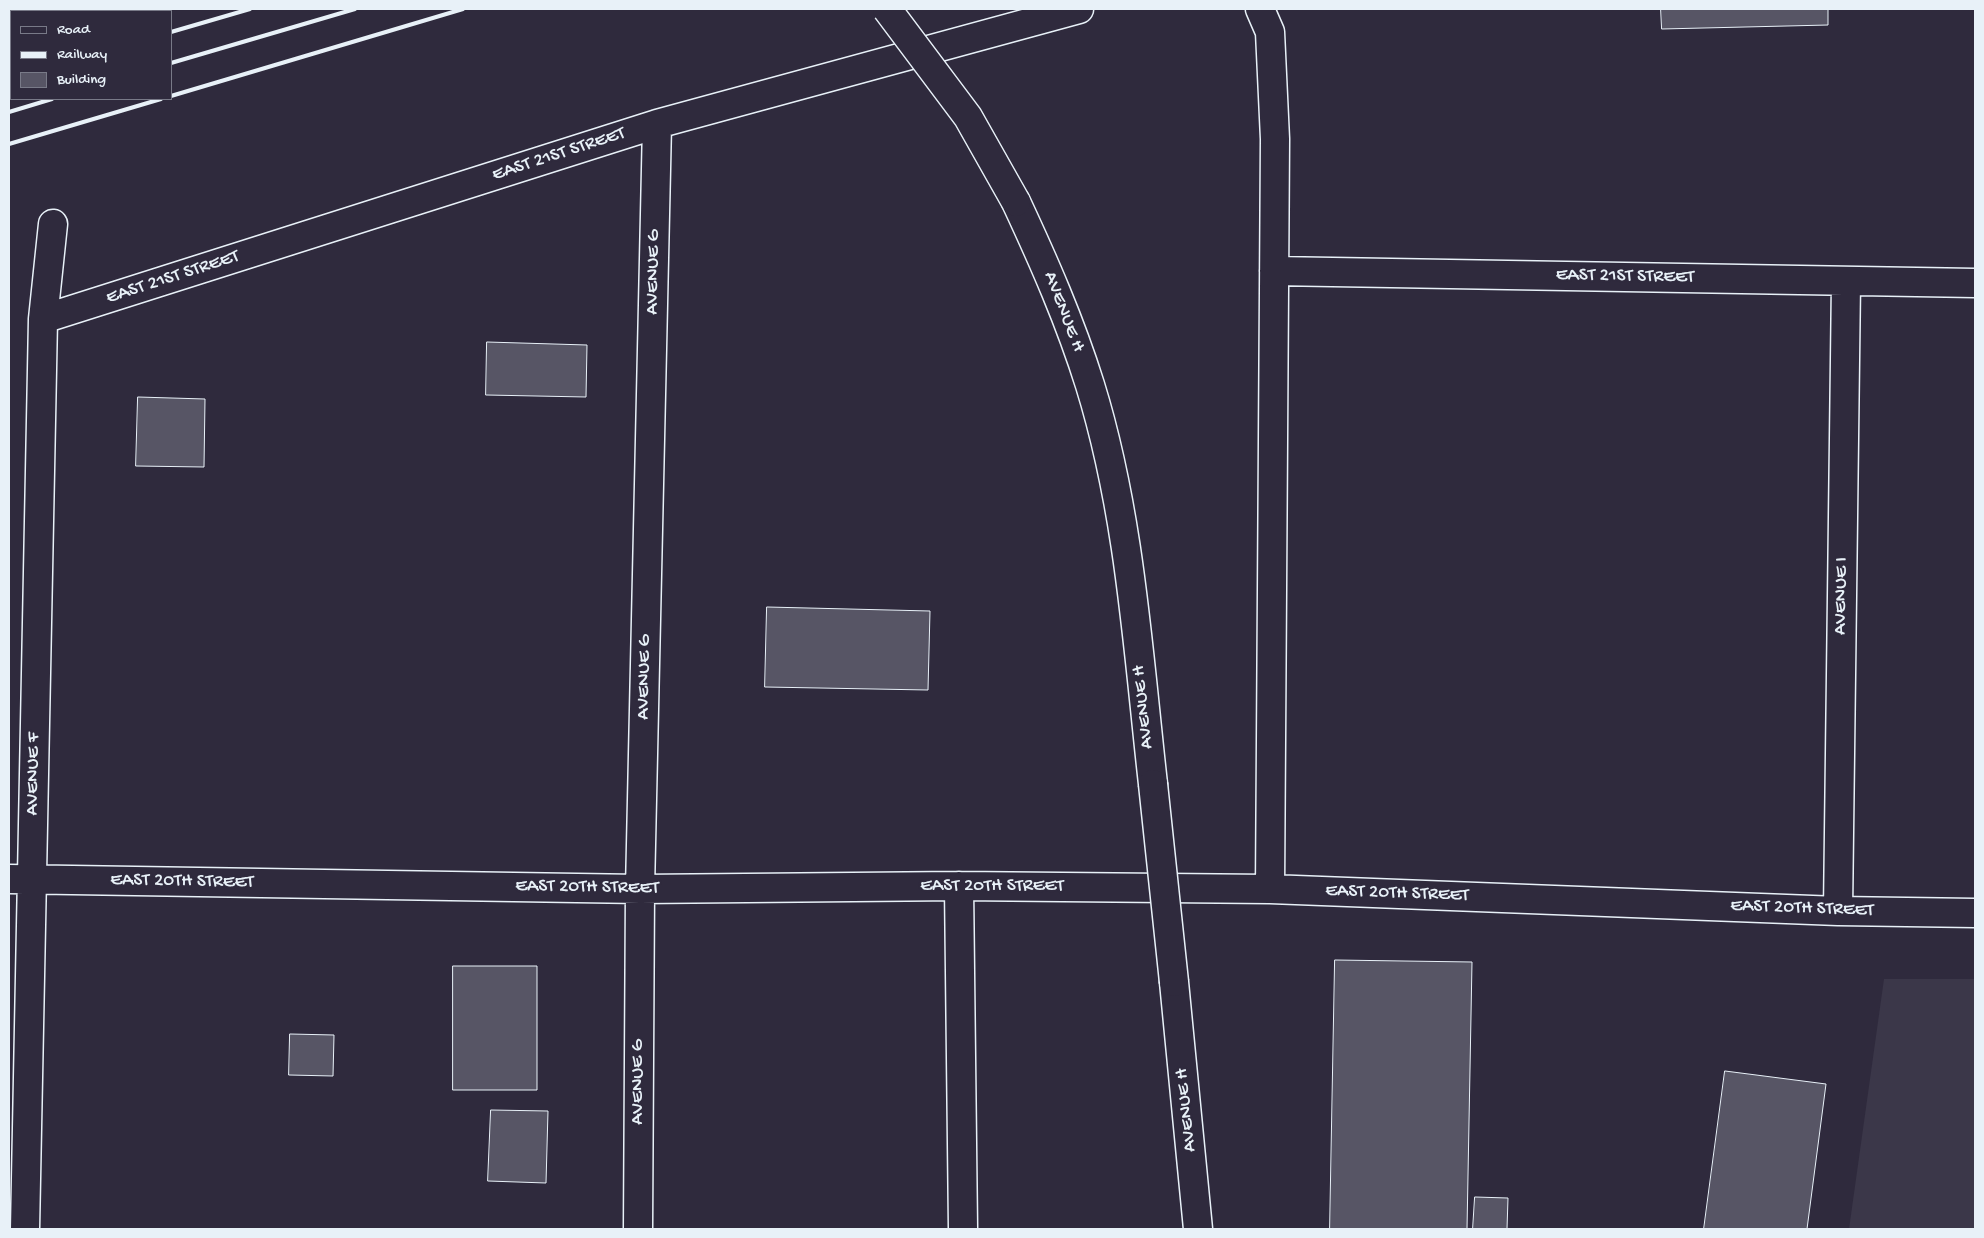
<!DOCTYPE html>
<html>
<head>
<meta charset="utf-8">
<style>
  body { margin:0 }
  #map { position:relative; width:1984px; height:1238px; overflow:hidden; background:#2f2a3d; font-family:"Gochi Hand",sans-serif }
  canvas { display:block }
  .frame { position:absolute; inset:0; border:10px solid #e8f1f8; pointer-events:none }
  .legend { position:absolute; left:10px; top:10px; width:162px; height:90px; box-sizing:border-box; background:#2f2a3d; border:1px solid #797a88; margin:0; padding:6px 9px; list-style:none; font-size:15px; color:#e8f1f8 }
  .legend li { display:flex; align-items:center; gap:10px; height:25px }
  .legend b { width:25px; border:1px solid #797a88 }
</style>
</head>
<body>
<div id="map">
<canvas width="1984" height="1238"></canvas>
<div class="frame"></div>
<ul class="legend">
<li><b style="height:6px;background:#2f2a3d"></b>Road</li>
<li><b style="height:6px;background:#e8f1f8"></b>Railway</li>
<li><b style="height:14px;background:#575565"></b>Building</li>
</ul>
</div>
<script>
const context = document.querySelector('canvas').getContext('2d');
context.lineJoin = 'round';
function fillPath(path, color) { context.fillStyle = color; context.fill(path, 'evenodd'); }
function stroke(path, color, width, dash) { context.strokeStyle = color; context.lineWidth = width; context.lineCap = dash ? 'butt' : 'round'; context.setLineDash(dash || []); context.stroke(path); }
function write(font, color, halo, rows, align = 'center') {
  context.font = font + ' "Gochi Hand",sans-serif'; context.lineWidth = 4.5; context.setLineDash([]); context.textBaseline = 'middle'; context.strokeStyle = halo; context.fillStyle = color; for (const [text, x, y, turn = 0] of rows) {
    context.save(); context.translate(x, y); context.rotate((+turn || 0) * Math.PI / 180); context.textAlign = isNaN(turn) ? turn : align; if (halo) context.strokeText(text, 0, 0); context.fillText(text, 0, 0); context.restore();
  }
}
const built = new Path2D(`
  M1884,979H1975V1229H1849Z`);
const building = new Path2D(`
  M1661,9H1828V25L1662,29Z
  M487,342L587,345L586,397L486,395Z
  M138,397L205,399L204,467L136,466Z
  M767,607L930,611L928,690L765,687Z
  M1335,960L1472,962L1467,1229H1330Z
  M453,966H537V1090H453Z
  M290,1034L334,1035L333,1076L289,1075Z
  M1725,1071L1826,1084L1807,1229H1704Z
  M491,1110L548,1111L546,1183L488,1181Z
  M1475,1197L1508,1198L1507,1229H1473Z`);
const minor = new Path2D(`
  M1260,9L1270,32L1275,139L1270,889
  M1016,202C1044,262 1070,321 1090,385C1130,514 1138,651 1153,784
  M1274,271L1975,283
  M43,319L657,124L1079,9
  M9,879L640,889L959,886L1270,889L1838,911L1975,913
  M959,886L963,1229
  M1838,911L1846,281
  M1174,982L1198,1229
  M25,1229L43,319L53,224
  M638,1229L640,889L657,124`);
const rail = new Path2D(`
  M155,11L164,9
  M171,32L250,9
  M9,55L11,54
  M171,63L355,9
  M9,81L11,80
  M171,96L463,9
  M9,112L52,99
  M9,144L161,99`);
const minorBridge = new Path2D(`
  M887,9L968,117L1016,202
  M1153,784L1174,982`);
const streetNames = [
  ["EAST 21ST STREET",559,155,-18],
  ["AVENUE G",654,272,-89],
  ["EAST 21ST STREET",1625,277,1],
  ["EAST 21ST STREET",173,278,-18],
  ["AVENUE H",1063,312,69],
  ["AVENUE I",1842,596,-89],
  ["AVENUE G",645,677,-89],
  ["AVENUE H",1144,707,-96],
  ["AVENUE F",34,774,-89],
  ["EAST 20TH STREET",182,882,1],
  ["EAST 20TH STREET",992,887],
  ["EAST 20TH STREET",587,888,1],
  ["EAST 20TH STREET",1397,894,2],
  ["EAST 20TH STREET",1802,909,2],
  ["AVENUE G",639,1082,-90],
  ["AVENUE H",1187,1110,-96]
];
fillPath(built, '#3b3749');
fillPath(building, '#575565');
stroke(building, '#e8f1f8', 1);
stroke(minor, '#e8f1f8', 31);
stroke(minor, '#2f2a3d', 28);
stroke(rail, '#e8f1f8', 4);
stroke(minorBridge, '#e8f1f8', 31, []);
stroke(minorBridge, '#2f2a3d', 28);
write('19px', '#e8f1f8', '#2f2a3d', streetNames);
</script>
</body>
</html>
